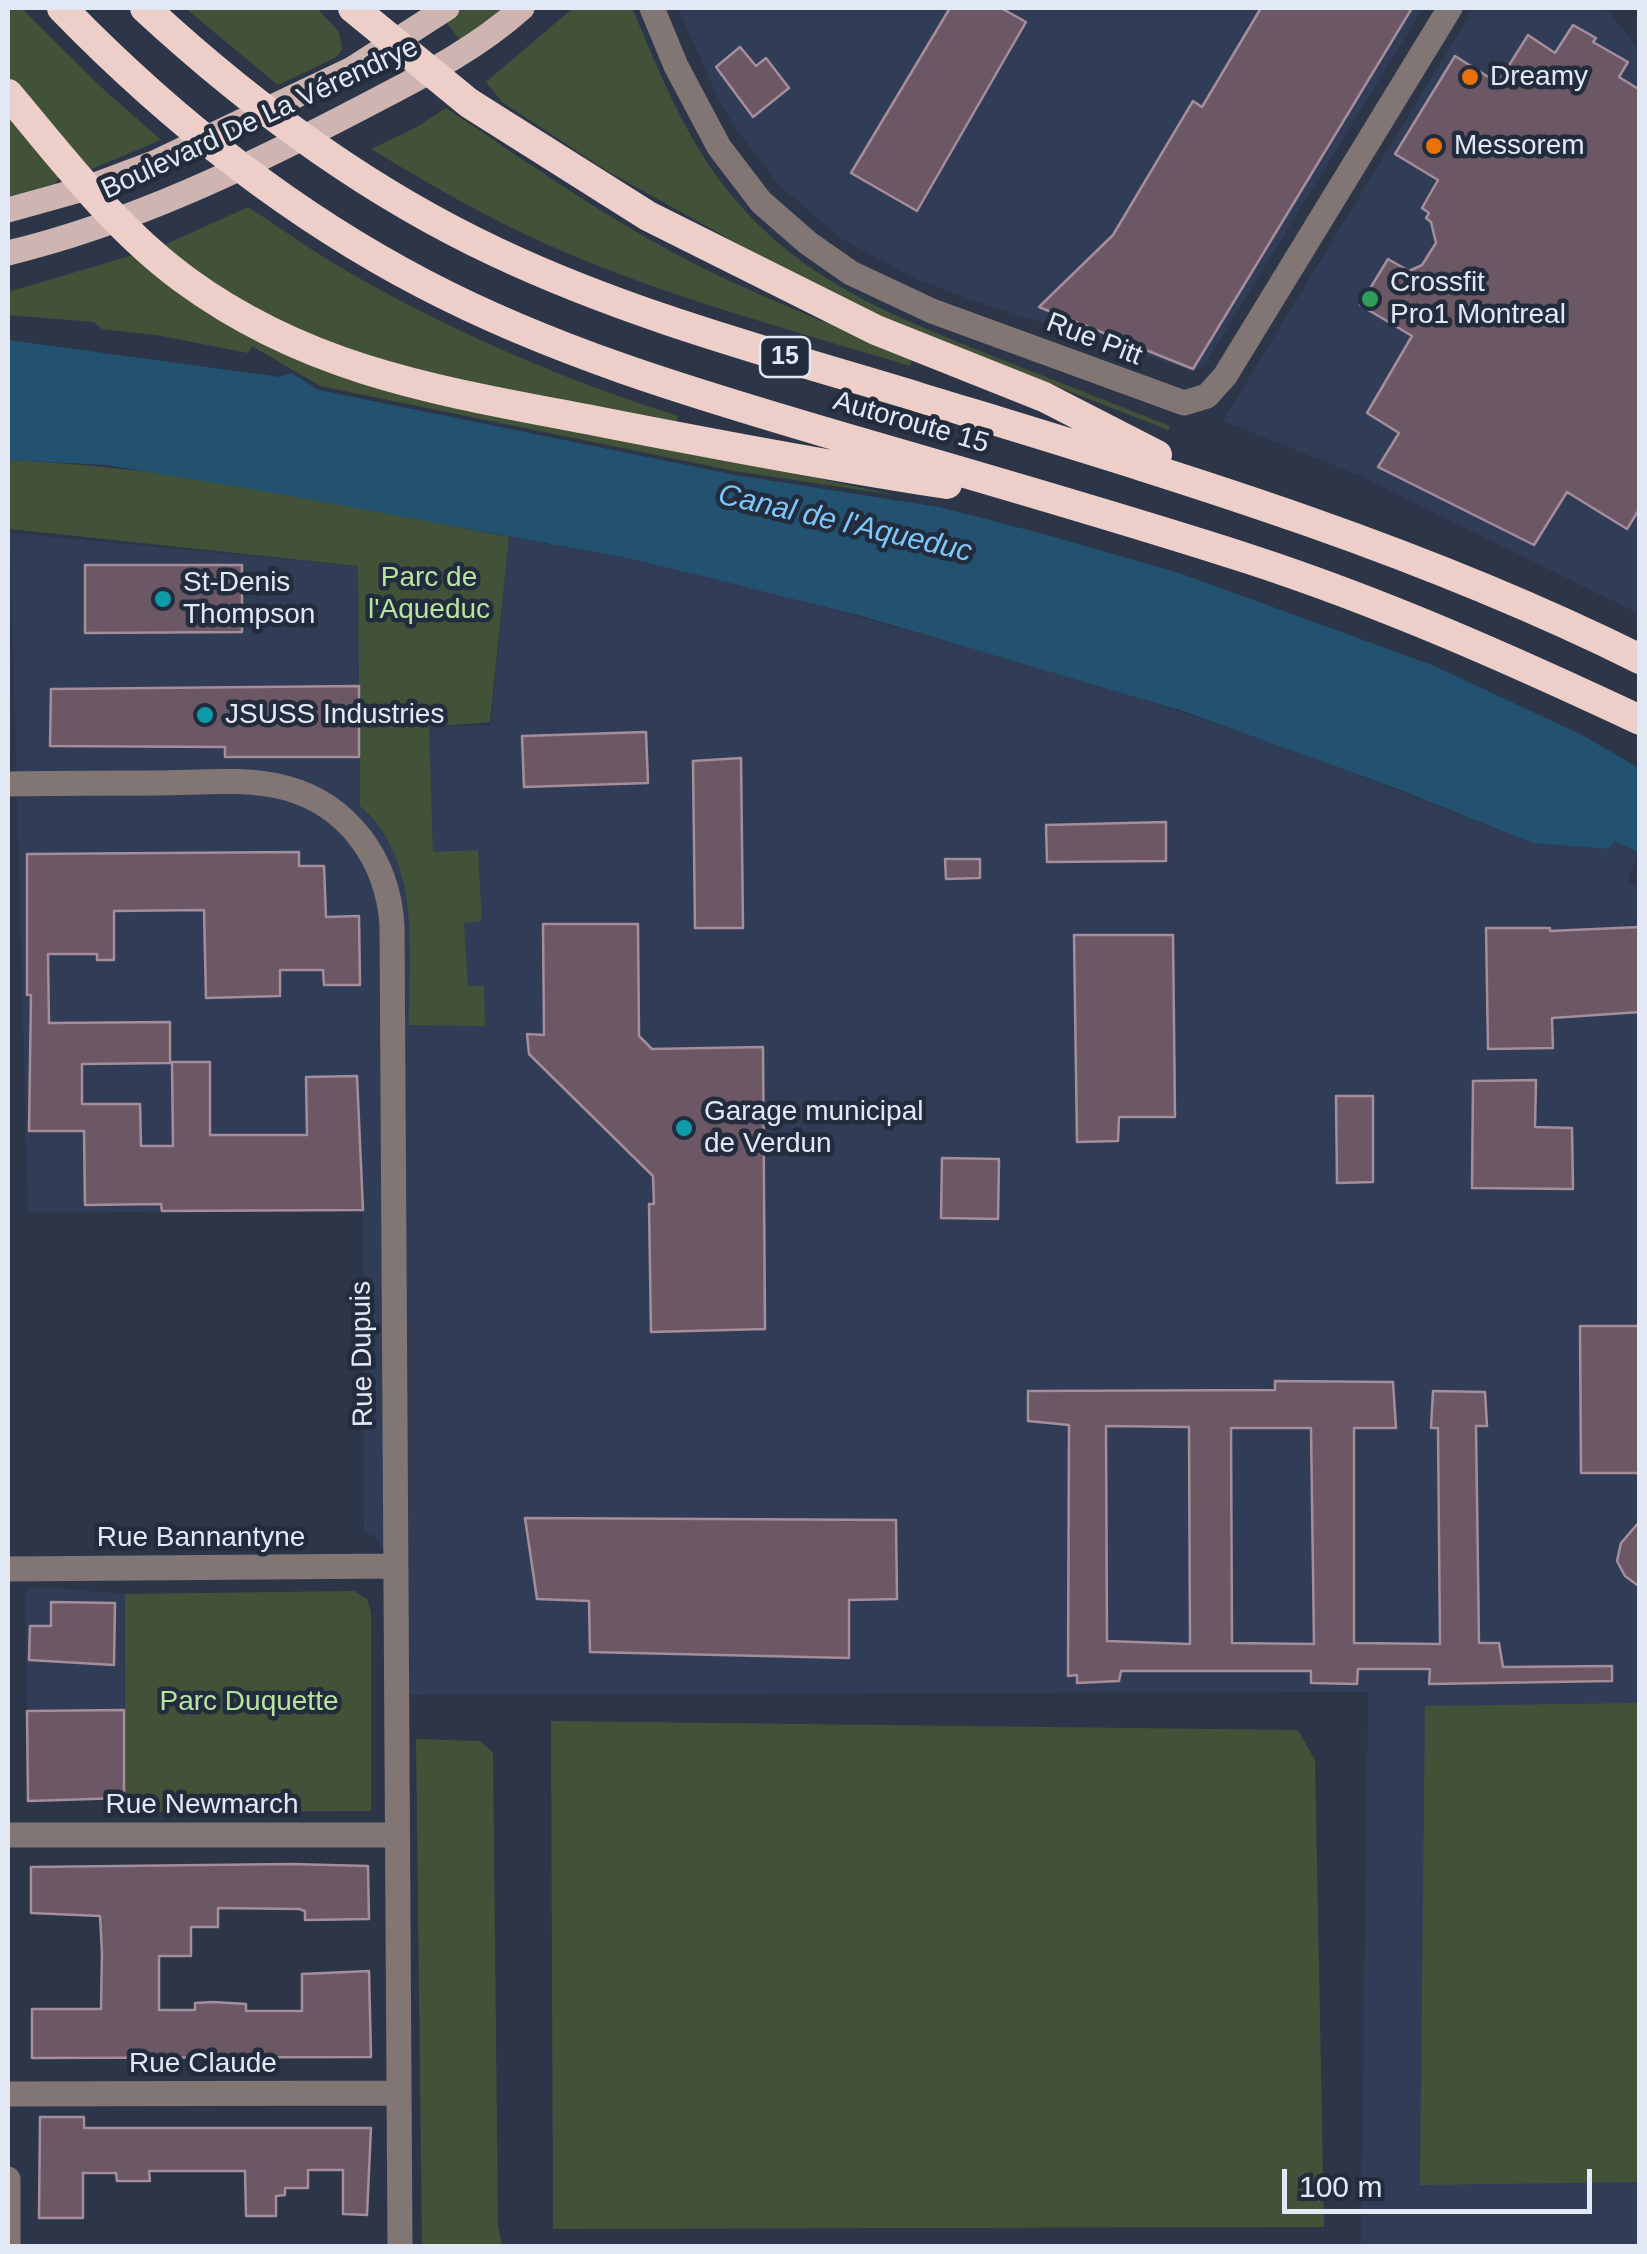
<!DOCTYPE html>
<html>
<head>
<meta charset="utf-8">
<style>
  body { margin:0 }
  #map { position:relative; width:1647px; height:2254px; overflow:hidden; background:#2c3648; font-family:Arial,sans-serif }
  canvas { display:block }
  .frame { position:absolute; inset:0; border:10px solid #e2e9f5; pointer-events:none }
  .scale { position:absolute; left:1282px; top:2169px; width:310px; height:45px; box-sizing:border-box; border:5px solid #e2e9f5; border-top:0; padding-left:12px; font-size:30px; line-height:35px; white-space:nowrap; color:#e2e9f5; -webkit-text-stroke:8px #222c3d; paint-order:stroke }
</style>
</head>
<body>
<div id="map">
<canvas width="1647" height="2254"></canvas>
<div class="frame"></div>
<div class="scale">100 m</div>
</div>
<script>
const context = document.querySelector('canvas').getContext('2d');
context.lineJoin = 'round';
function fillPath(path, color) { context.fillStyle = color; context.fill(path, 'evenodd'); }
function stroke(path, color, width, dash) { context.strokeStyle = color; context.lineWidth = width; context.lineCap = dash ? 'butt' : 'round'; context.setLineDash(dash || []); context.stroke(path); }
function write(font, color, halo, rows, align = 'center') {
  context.font = font + ' Arial,sans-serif'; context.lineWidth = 9; context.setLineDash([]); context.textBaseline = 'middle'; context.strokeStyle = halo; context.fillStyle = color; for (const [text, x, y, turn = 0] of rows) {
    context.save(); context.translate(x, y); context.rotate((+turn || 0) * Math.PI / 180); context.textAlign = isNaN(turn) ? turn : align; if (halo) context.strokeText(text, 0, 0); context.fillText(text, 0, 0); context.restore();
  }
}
const built = new Path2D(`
  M678,8H1423L1204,366L1194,371L977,302L916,279L842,239L780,186L736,129L717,96Z
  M1474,8H1605L1639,49V614L1363,477L1223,421Z
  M10,533L358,566L360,806L381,829L392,849L403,878L409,917L468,987L464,922L482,920L478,850L433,853L429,727L491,725L509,537L632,559L773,593L1086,680L1289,748L1533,843L1609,849L1613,841L1639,853L1627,881L1640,887L1639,2246H1361L1368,1692L405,1695L395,1566L374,1536L364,1533L363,1210L28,1213Z
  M54,1588L125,1594L124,1710L27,1711L25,1595L27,1589Z`);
const green = new Path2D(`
  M8,8H21L101,87L161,140L87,171L8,79Z
  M185,8H317L339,32L342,50L335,58L278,85Z
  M464,8H504L461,41L445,21Z
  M573,8H632C656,64 678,120 713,171C786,274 880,311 993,356C1052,379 1111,403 1170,426L1168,430L868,313L800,278L607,171L502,102L486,82Z
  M446,108C530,164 611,222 703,268C771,302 843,329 913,358L910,366C788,329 663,296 546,244C485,217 428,183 371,149L415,128Z
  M8,113L59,174L56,183L8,197Z
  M248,207C282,229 315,253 350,273C455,333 564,380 678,416L676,425L420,374L283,327L160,247Z
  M133,255L287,355L335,375L895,495L734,471L320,386L252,346L248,353L162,336L102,329L94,322L8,315V292Z
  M8,460C176,467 343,504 509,537L490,722L429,727L433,852L478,850L482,921L464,923L468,986H484L485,1026L409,1025C409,950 422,861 360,806L358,566L10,529Z
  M354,1591L367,1599L371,1612V1811L125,1812V1594Z
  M1639,1703V2182L1420,2185L1425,1706Z
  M551,1721L1298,1730L1315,1760L1324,2227L553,2229Z
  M416,1739L480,1741L493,1753L498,2225L502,2246H422Z`);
const water = new Path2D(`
  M8,340L280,377L291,373L319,390L735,475L939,507L1051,536L1182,574L1432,665L1582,735L1639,768V853L1614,841L1609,849L1533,843L1390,786L1183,711L865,617L710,578L632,559L269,492L107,465L8,460Z`);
const building = new Path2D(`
  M950,8H1001L1026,22L917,211L851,173Z
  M1261,8H1412L1193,369L1039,307L1113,235L1193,101L1202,107Z
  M1573,25L1596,38L1593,42L1628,62L1619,77L1640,90V508L1627,529L1567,492L1534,545L1378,467L1399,433L1367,413L1412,336L1360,305L1388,259L1409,271L1422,265L1436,243L1431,222L1426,218L1429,213L1422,208L1438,180L1395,154L1455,56L1498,83L1528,35L1555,53Z
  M740,47L756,66L766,58L789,88L753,117L716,67Z
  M85,565H242V632L85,633Z
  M359,686V757H225V747L50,746L51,689Z
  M646,732L648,783L524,787L522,736Z
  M741,758L743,928H695L693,761Z
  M1166,822V861L1047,862L1046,825Z
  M299,852V866H324L326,917L359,916L360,985H324L323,970H280V996L206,998L204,910L114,911V960H97V954H48L49,1023L170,1022V1063L82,1064V1104H140L141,1146H173L172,1062H210V1135H307L306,1077L357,1076L363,1210L162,1211L161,1204L85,1205L84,1131H29L31,995H27V854Z
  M945,859H980V878L946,879Z
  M543,924H638L639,1036L652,1049L763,1047L765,1329L651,1332L649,1204H654L653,1176L529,1054L527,1034L544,1035Z
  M1640,927V1012L1552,1018L1553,1048L1488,1049L1486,928H1550V931Z
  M1074,935H1173L1175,1117H1119L1118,1141L1077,1142Z
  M1536,1080L1535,1127L1572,1128L1573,1189L1472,1188L1473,1081Z
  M1336,1096H1373V1182L1337,1183Z
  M942,1158L999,1159L998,1219L941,1218Z
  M1580,1326H1640V1473H1581Z
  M1275,1381L1393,1382L1396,1428H1354V1643L1440,1644L1438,1428H1431L1433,1391L1485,1392L1487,1426H1476L1479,1643H1499L1503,1667L1612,1666V1681L1429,1684L1430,1669H1358L1357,1684L1311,1683V1671H1121L1119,1681L1077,1683V1675L1068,1676L1069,1425L1028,1421V1391L1275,1390ZM1106,1426L1189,1427L1190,1644L1107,1641ZM1231,1428H1311L1314,1644L1232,1643Z
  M525,1518L896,1520L897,1599L849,1600V1658L590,1652L589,1601L537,1599Z
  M1640,1521V1587L1625,1576L1617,1561L1621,1543Z
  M51,1602L115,1603L114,1665L29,1660L30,1626H51Z
  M124,1710V1798L28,1801L27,1711Z
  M291,1864L368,1866L369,1919L305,1920V1911L299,1909L218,1908V1927H191V1956H159V2010H195V2003L213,2002L246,2004V2011H302V1974L369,1971L371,2057L32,2058V2009H101L102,1953L100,1916L31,1913V1867Z
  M40,2117H84V2128H371L367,2215L343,2214V2170H308V2188H285V2195L276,2196V2216H246L245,2171H149L150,2181H117L116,2173H83V2218H39Z`);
const minor = new Path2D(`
  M652,8L676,66L719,147L761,202L808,243L851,273L932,311L1184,403L1207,396L1225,376L1450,8
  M8,784C56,783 106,783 155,783C197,783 245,777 286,788C349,805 388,861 392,925L400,2246
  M8,1569L395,1566
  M8,1835H396
  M8,2094L398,2093
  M8,2179V2246`);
const major = new Path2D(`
  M8,210L87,188L154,163L352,69L447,8
  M8,253C132,223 248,167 361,108C418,78 474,51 522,8`);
const highway = new Path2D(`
  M62,8C168,117 288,213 424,284C552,351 689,392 828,433C968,474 1110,514 1249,559C1384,603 1512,660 1640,720
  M145,8C250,105 366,191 496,252C631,316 776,354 918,397C1166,473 1406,543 1640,659
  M353,8L469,103L648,216L876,330L1044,397L1157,455
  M8,94C63,159 115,229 185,280C312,373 446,392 596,421C713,444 829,466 947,484`);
const markers = [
  [1470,77,10,"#e8710a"],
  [1434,146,10,"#e8710a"],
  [1370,299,10,"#2e9e5b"],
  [163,599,10,"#0f9aa8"],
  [205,715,10,"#0f9aa8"],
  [684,1128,10,"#0f9aa8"]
];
const shields = [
  [785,357,50]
];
const shieldNames = [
  ["15",785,357]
];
const poiNames = [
  ["Dreamy",1490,77],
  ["Messorem",1454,146],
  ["Crossfit",1390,283],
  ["Pro1 Montreal",1390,315],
  ["St-Denis",183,583],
  ["Thompson",183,615],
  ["JSUSS Industries",225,715],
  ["Garage municipal",704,1112],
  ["de Verdun",704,1144]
];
const streetNames = [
  ["Boulevard De La Vérendrye",260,119,-25],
  ["Rue Pitt",1094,340,21],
  ["Autoroute 15",911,423,16],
  ["Rue Dupuis",363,1354,-91],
  ["Rue Bannantyne",201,1538],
  ["Rue Newmarch",202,1805],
  ["Rue Claude",203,2064]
];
const parkNames = [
  ["Parc de",429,578],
  ["l'Aqueduc",429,610],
  ["Parc Duquette",249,1702]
];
const waterNames = [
  ["Canal de l'Aqueduc",845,524,13]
];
fillPath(built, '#313d56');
fillPath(green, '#415238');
fillPath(water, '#225270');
fillPath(building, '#6c5765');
stroke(building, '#a58d9c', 2.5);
stroke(minor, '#827674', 25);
stroke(major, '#cfb5b1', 25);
stroke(highway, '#edcec9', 30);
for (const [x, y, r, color] of markers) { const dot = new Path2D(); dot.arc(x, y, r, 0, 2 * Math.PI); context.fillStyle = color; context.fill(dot); stroke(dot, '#222c3d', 4); }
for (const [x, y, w] of shields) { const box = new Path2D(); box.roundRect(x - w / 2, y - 20, w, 40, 8); context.fillStyle = '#222c3d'; context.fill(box); stroke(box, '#e2e9f5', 2.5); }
write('bold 25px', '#e2e9f5', null, shieldNames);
write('28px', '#e2e9f5', '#222c3d', poiNames, 'left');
write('28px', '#e2e9f5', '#222c3d', streetNames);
write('28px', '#b7e4a0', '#222c3d', parkNames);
write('italic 30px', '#7ec7fa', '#222c3d', waterNames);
</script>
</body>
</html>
